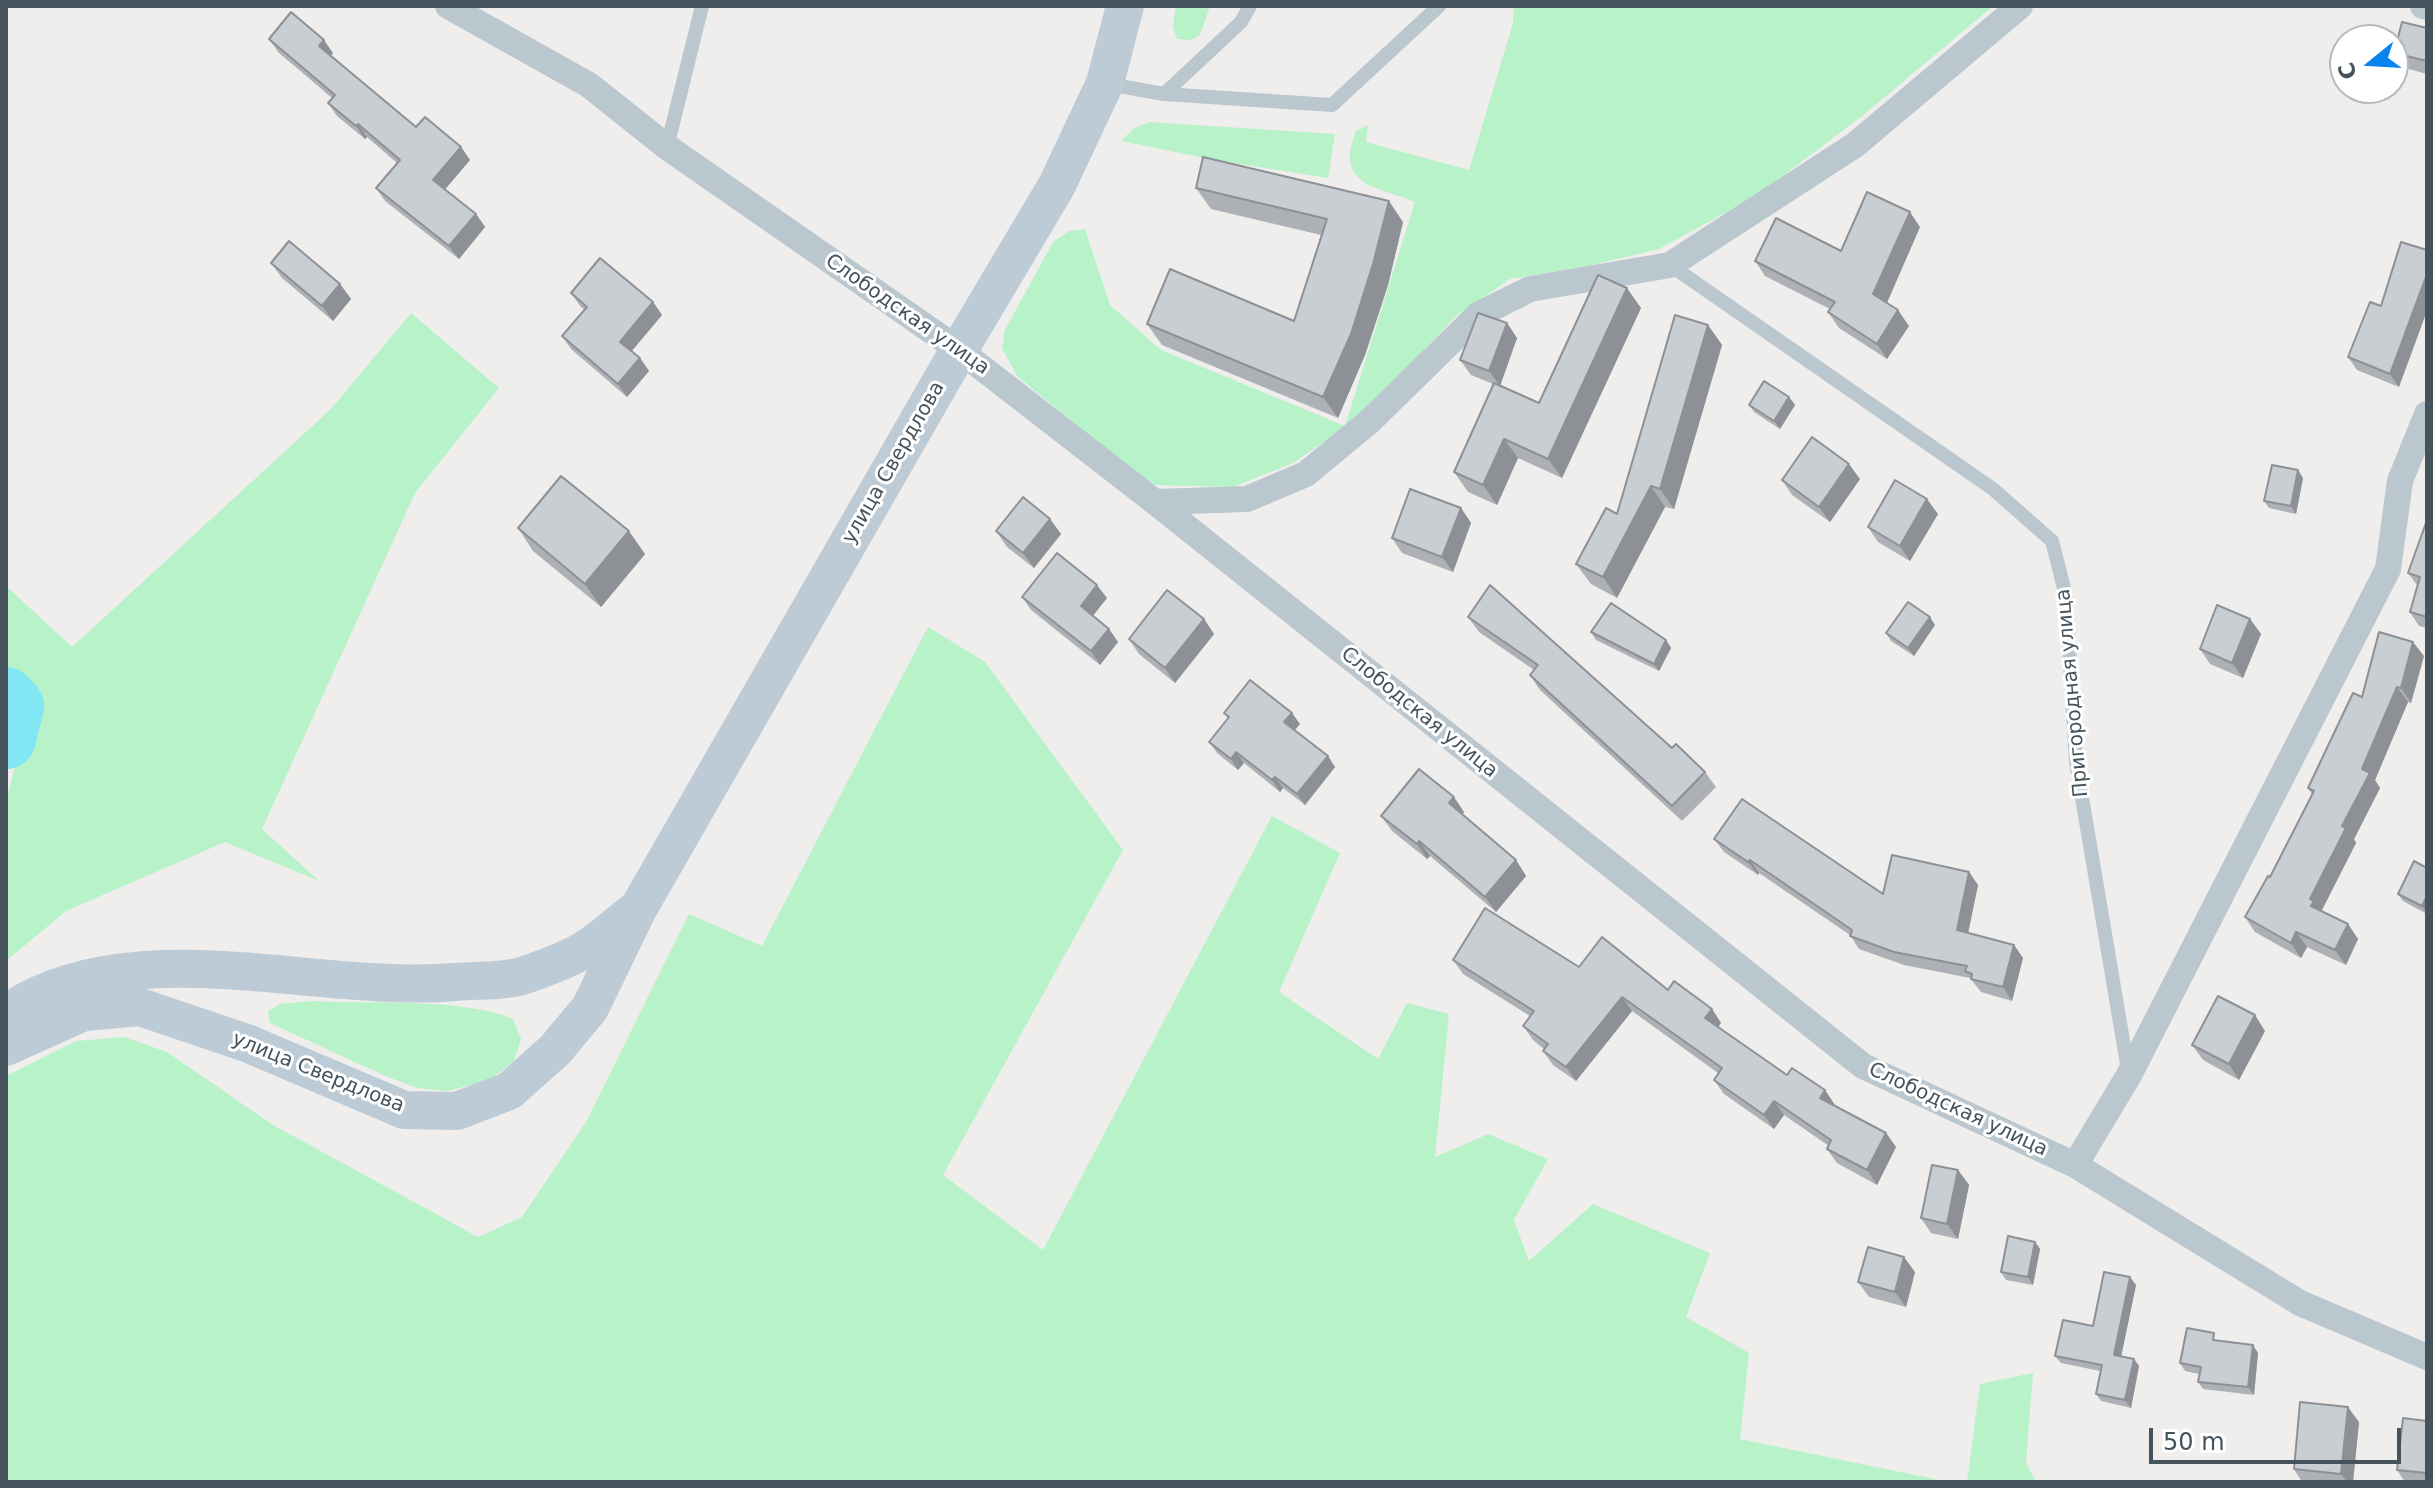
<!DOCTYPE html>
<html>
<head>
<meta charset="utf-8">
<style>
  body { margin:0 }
  #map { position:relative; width:2433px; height:1488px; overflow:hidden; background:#f0eded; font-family:"DejaVu Sans",sans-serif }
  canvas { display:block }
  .frame { position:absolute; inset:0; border:8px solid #44535c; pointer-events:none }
  .north { position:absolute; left:2329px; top:24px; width:80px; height:80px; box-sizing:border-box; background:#fff; border:2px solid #b4babe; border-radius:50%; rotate:252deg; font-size:22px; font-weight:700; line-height:32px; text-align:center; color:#44535c }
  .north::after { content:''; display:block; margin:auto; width:28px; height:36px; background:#0983ee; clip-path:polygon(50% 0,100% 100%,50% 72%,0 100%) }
  .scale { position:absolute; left:2149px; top:1428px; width:252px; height:36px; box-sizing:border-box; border:4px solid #44535c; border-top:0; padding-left:10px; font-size:24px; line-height:28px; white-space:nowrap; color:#44535c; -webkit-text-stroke:6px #fff; paint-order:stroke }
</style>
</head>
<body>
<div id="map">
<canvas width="2433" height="1488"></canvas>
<div class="frame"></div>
<div class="north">С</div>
<div class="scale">50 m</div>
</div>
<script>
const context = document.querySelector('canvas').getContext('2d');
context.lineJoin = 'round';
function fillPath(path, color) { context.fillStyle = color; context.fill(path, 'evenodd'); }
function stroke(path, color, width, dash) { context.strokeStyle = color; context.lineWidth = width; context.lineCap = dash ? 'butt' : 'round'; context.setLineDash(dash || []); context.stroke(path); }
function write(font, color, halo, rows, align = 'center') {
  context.font = font + ' "DejaVu Sans",sans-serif'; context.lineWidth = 6; context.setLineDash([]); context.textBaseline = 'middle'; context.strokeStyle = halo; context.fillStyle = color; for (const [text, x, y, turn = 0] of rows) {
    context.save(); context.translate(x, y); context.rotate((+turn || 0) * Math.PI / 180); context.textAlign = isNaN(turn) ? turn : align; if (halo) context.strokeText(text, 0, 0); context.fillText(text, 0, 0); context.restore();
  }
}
const green = new Path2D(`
  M1176,6H1210L1200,35L1191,40L1177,39L1173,27Z
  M1514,6H1993L1861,117L1756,196L1659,249L1592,265L1510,279L1457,315L1360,418L1293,463L1233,487L1149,485L1017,376L1002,348L1005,330L1053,242L1069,231L1085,229L1110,305L1161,350L1345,426L1415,202C1376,186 1334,186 1356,131L1368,125L1366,142L1469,170L1513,23Z
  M1149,122L1335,134L1328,178L1215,160L1121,141L1133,129Z
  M411,313L499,388L415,493L262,829L319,881L225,842L66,911L6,961V803L31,702L6,683V586L72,647L331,409Z
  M928,627L985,662L1123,850L943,1175L1043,1250L1272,816L1340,853L1279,992L1378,1059L1407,1003L1449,1014L1435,1157L1488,1134L1548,1159L1514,1220L1529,1261L1593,1204L1710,1253L1686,1317L1749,1353L1740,1439L1949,1482H6V1076L76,1041L124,1037L167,1052L273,1125L478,1237L522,1217L586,1122L689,914L762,946Z
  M313,1001C368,1004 465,998 513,1019L521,1039L514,1061L488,1081L447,1091L417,1088L383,1075L270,1023L268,1011L280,1004Z
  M2033,1373L2026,1463L2036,1482H1967L1980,1384Z`);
const river = new Path2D(`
  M6,697L14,706L6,739`);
const service = new Path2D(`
  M1108,84L1164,94L1332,105L1439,6
  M1164,94L1241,22L1250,6
  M667,147L702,6
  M1670,265L1993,489L2052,541L2066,596L2076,762L2128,1070`);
const minor = new Path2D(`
  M448,6L589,85L667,147L959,350L1155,502L1863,1066L2075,1165L2300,1303L2427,1357
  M2423,6L2427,7
  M1155,502L1247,499L1306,474L1370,421L1478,315L1530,289L1670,265L1855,145L2020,6
  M2075,1165L2129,1075L2388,569L2400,481L2427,414`);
const secondary = new Path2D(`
  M6,1013C131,928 314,994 455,982C476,980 502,982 522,976C540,970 561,962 579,953C598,943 615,926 632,913
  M6,1047L84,1012L140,1007L249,1044L404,1110L457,1111L509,1091L555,1050L590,1008L638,909L959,350L1057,185L1105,83L1125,6`);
const wall = new Path2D(`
  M2427,28V74L2405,68L2394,53Z
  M269,39L333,53L331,56L416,127L461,147L470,160L445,189L476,214L485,227L459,259L385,201L376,188L397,163L367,137L365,139L337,116L328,103L332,98L278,52Z
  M1196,188L1403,222L1388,285L1365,355L1338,418L1162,345L1147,324L1294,321L1321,235L1211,209Z
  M1920,227L1887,303L1909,326L1887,359L1839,328L1828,312L1830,309L1765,276L1755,261L1841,251Z
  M271,263L340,284L351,299L333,321L282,278Z
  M571,293L653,302L662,315L632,351L640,358L649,371L627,397L571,349L562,336L585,310L580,306Z
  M2381,306L2399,387L2357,370L2348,357Z
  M1641,308L1562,478L1518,458L1497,505L1468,492L1454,472L1493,384L1471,375L1460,360L1507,323L1517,338L1500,386L1539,403Z
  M1708,325L1722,345L1674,509L1665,507L1617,598L1591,584L1576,564L1617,514Z
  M1789,397L1795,405L1780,429L1754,412L1749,405Z
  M2303,478L2296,514L2269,508L2264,501Z
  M1860,479L1830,522L1792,495L1782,480Z
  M1461,508L1471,523L1453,572L1402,553L1392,538Z
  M1938,514L1910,561L1878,542L1868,527Z
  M1050,519L1061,534L1034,568L1007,547L996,531Z
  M2427,520V628L2419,626L2410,612L2417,585L2408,573Z
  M518,528L645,554L601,607L533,551Z
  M1022,597L1107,598L1093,616L1109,629L1118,642L1100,665L1031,610Z
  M1468,617L1672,748L1705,772L1716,787L1682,821L1540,690L1530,675L1534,670L1479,632Z
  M1204,619L1214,634L1175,683L1139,654L1129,639Z
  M2250,619L2261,634L2243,678L2210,664L2200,649Z
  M1935,625L1914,656L1891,641L1886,633Z
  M1591,632L1666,640L1671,648L1659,671L1596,640Z
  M2424,656L2411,703L2408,702L2375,780L2380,788L2354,839L2356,843L2321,911L2348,924L2358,939L2346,965L2307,947L2301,958L2255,932L2245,917L2270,877L2312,794L2308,788Z
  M1224,713L1300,724L1295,730L1335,767L1305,805L1283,788L1280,792L1244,763L1238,770L1217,753L1209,742L1228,719Z
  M1464,812L1462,815L1516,860L1526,876L1496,912L1430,856L1427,859L1392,831L1381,816Z
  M1714,839L1883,894L1969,872L1978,885L1968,933L2014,945L2023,958L2012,1001L1981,992L1970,978L1904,965L1859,949L1850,935L1759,873L1758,875L1724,852Z
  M2427,868V914L2403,901L2398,894Z
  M1453,960L1579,967L1668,990L1712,1009L1721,1023L1718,1027L1787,1075L1825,1090L1834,1105L1886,1133L1896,1147L1877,1185L1837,1163L1827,1149L1829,1146L1784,1115L1774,1129L1724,1094L1714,1080L1718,1073L1632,1011L1576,1081L1553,1065L1543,1051L1544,1049L1533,1040L1523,1026L1530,1016L1463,974Z
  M2265,1031L2239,1080L2203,1060L2192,1045Z
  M1958,1170L1969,1185L1958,1239L1931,1233L1921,1218Z
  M2035,1242L2040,1249L2033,1285L2006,1280L2001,1272Z
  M1915,1272L1906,1307L1869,1297L1858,1282Z
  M2136,1285L2121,1356L2134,1359L2139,1366L2131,1408L2101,1401L2096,1394L2100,1371L2061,1363L2055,1356L2093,1326Z
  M2220,1341L2258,1353L2254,1395L2203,1389L2198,1382L2199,1374L2185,1371L2180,1363Z
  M2427,1421V1482H2405L2397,1470Z
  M2359,1422L2353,1482H2302L2294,1469Z`);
const shadedWall = new Path2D(`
  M324,40L333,53L328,59L319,46Z
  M358,124L367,137L365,139L356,126Z
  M461,147L470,160L442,193L433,180Z
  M1389,201L1403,222L1388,285L1365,355L1338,418L1323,397Z
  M1910,212L1920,227L1884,309L1873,294Z
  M476,214L485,227L459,259L449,246Z
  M2427,274V311L2399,387L2390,374Z
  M340,284L351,299L333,321L322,306Z
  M1627,288L1641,308L1562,478L1548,459Z
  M653,302L662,315L629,354L620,342Z
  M1898,310L1909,326L1887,359L1877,344Z
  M1507,323L1517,338L1500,386L1489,371Z
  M1708,325L1722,345L1674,509L1660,489Z
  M640,358L649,371L627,397L618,384Z
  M1789,397L1795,405L1780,429L1774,421Z
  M1504,439L1518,458L1497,505L1483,485Z
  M1849,464L1860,479L1830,522L1819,507Z
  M2298,470L2303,478L2296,514L2291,506Z
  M1651,486L1665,507L1617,598L1603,577Z
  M1927,499L1938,514L1910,561L1900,546Z
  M1461,508L1471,523L1453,572L1442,557Z
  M1050,519L1061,534L1034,568L1023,553Z
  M629,531L645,554L601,607L585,584Z
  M1097,585L1107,598L1090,619L1081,606Z
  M1930,617L1935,625L1914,656L1908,648Z
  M1204,619L1214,634L1175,683L1165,668Z
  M2250,619L2261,634L2243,678L2232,663Z
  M1109,629L1118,642L1100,665L1091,651Z
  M1666,640L1671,648L1659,671L1654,664Z
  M2413,642L2424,656L2411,703L2401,688Z
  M2397,687L2408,702L2375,780L2380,788L2354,839L2356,843L2321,912L2311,906L2310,899L2342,826L2362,769Z
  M1292,713L1300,724L1292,733L1284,722Z
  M1236,752L1244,763L1238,770L1231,759Z
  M1328,756L1335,767L1305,805L1297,794Z
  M1275,777L1283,788L1280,792L1272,780Z
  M1454,797L1464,812L1460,818L1449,803Z
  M1419,841L1430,856L1427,859L1417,844Z
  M1516,860L1526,876L1496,912L1485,897Z
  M1750,860L1759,873L1758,875L1748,862Z
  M1969,872L1978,885L1966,943L1957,930Z
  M2427,896V914L2422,906Z
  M2348,924L2358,939L2346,965L2335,950Z
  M2296,932L2307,947L2301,958L2291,943Z
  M2014,945L2023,958L2012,1001L2003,987Z
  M1622,997L1632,1011L1576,1081L1566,1067Z
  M1712,1009L1721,1023L1715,1032L1705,1018Z
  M2255,1015L2265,1031L2239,1080L2229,1064Z
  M1825,1090L1835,1105L1830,1112L1820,1098Z
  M1774,1101L1784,1115L1774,1129L1764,1115Z
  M1886,1133L1896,1147L1877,1185L1867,1170Z
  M1958,1170L1969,1185L1958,1239L1947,1224Z
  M2035,1242L2040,1249L2033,1285L2028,1277Z
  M1904,1257L1915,1272L1906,1307L1895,1292Z
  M2130,1277L2136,1285L2120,1362L2114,1355Z
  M2253,1345L2258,1353L2254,1395L2248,1387Z
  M2134,1359L2139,1366L2131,1408L2125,1400Z
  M2348,1407L2359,1422L2353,1482H2347L2341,1474Z`);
const building = new Path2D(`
  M291,12L324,40L319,46L416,127L425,117L461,147L433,180L476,214L449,246L376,188L400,160L358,124L356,126L328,103L335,95L269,39Z
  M2402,22L2427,28V61L2394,53Z
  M1203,157L1389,201L1373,264L1351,334L1323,397L1147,324L1170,269L1294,321L1327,219L1196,188Z
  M1867,192L1910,212L1873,294L1898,310L1877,344L1828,312L1835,302L1755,261L1776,218L1841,251Z
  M289,241L340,284L322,306L271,263Z
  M2401,242L2427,250V274L2390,374L2348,357L2370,302L2381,306Z
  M600,258L653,302L620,342L640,358L618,384L562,336L587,307L571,293Z
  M1598,275L1627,288L1548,459L1504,439L1483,485L1454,472L1494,383L1539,403Z
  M1478,313L1507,323L1489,371L1460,360Z
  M1675,315L1708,325L1660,489L1651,486L1603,577L1576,564L1606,508L1617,514Z
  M1764,381L1789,397L1774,421L1749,405Z
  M1812,437L1849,464L1819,507L1782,480Z
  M2272,465L2298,470L2291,506L2264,501Z
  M561,476L629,531L585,584L518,528Z
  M1895,480L1927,499L1900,546L1868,527Z
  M1410,489L1461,508L1442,557L1392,538Z
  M1023,497L1050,519L1023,553L996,531Z
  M2427,520V617L2410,612L2420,577L2408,573Z
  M1057,553L1097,585L1081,606L1109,629L1091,651L1022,597Z
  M1490,585L1672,748L1676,744L1705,772L1672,806L1530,675L1538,665L1468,617Z
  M1167,590L1204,619L1165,668L1129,639Z
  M1908,602L1930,617L1908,648L1886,633Z
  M1611,603L1666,640L1654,664L1591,632Z
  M2217,605L2250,619L2232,663L2200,649Z
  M2379,632L2413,642L2401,688L2397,687L2362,769L2370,773L2342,826L2346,828L2310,899L2314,901L2311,906L2348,924L2335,950L2296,932L2291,943L2245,917L2268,876L2270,877L2314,791L2308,788L2353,693L2362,697Z
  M1250,680L1292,713L1284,722L1328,756L1297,794L1275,777L1272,780L1236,752L1231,759L1209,742L1229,717L1224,713Z
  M1419,769L1454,797L1449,803L1516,860L1485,897L1419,841L1417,844L1381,816Z
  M1742,799L1883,894L1892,855L1969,872L1957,930L2014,945L2003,987L1971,979L1972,974L1965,971L1967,966L1894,952L1850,936L1852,930L1750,860L1748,862L1714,839Z
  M2414,861L2427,868V896L2422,906L2398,894Z
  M1485,908L1579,967L1602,937L1668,990L1674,981L1712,1009L1705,1018L1787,1075L1792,1068L1825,1090L1820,1098L1886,1133L1867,1170L1827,1149L1831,1140L1774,1101L1764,1115L1714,1080L1722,1068L1622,997L1566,1067L1543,1051L1548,1044L1523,1026L1534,1011L1453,960Z
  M2218,996L2255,1015L2229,1064L2192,1045Z
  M1932,1165L1958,1170L1947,1224L1921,1218Z
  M2008,1236L2035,1242L2028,1277L2001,1272Z
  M1868,1247L1904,1257L1895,1292L1858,1282Z
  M2104,1272L2130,1277L2114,1355L2134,1359L2125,1400L2096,1394L2102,1365L2055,1356L2063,1320L2093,1326Z
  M2187,1328L2214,1333L2213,1340L2253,1345L2248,1387L2198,1382L2201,1367L2180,1363Z
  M2300,1402L2348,1407L2341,1474L2294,1469Z
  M2403,1418L2427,1421V1473L2397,1470Z`);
const streetNames = [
  ["Слободская улица",907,315,35],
  ["улица Свердлова",894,463,-60],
  ["Пригородная улица",2073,693,-95],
  ["Слободская улица",1419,713,39],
  ["улица Свердлова",318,1073,22],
  ["Слободская улица",1958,1110,25]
];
fillPath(green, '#b7f2c8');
stroke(river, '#80e7f3', 60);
stroke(service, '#bac7ce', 14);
stroke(minor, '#bac7ce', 26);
stroke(secondary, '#bccbd6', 38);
fillPath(wall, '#adb1b5');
fillPath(shadedWall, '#8d9094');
fillPath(building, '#c9ced3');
stroke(building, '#8d9094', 2);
write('20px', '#44535c', '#fff', streetNames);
</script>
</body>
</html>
